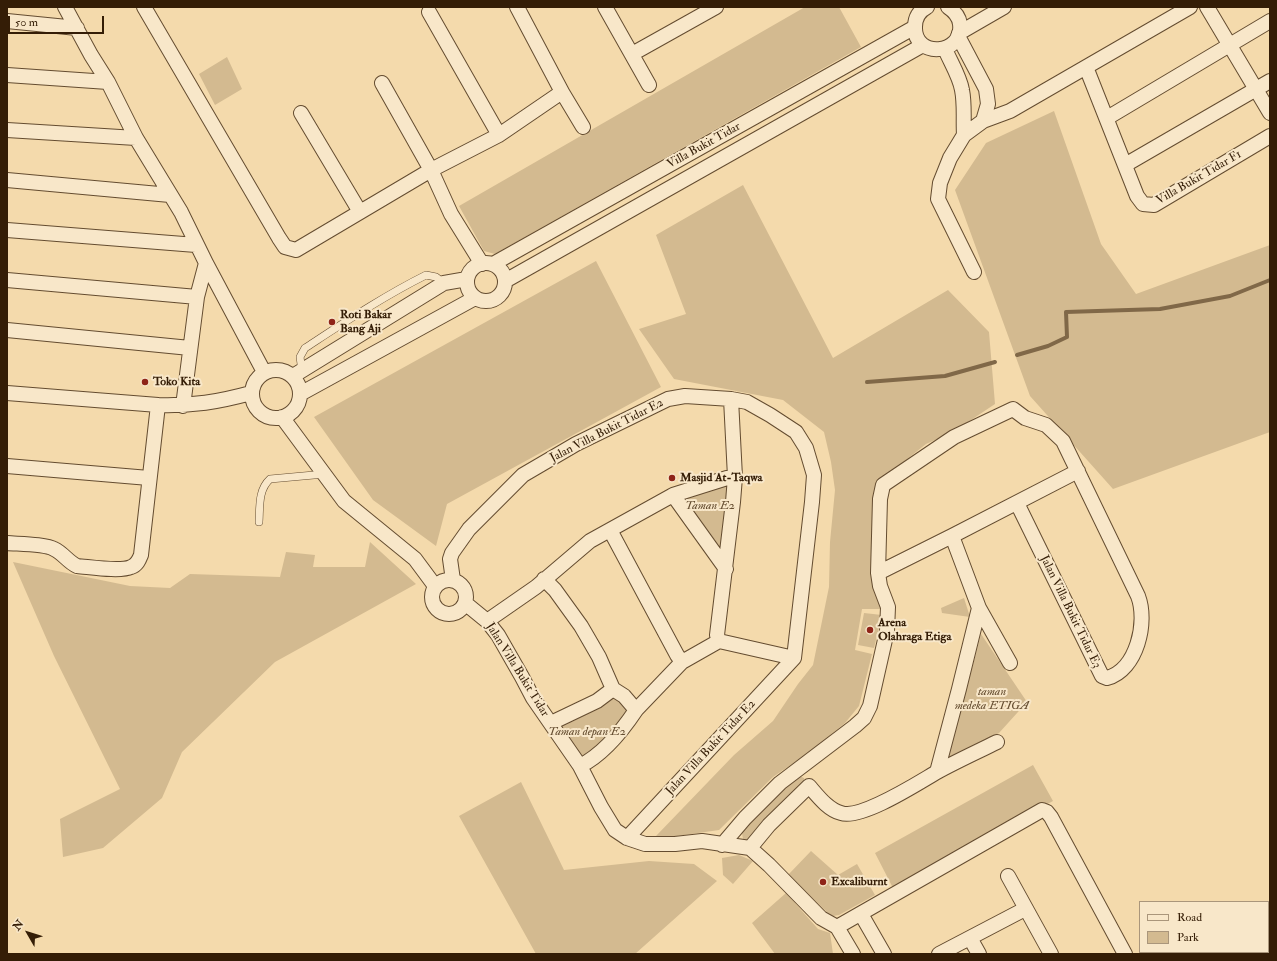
<!DOCTYPE html>
<html>
<head>
<meta charset="utf-8">
<style>
  body { margin:0 }
  #map { position:relative; width:1277px; height:961px; overflow:hidden; background:#f4daac; font-family:"IM FELL Double Pica",serif }
  canvas { display:block }
  .frame { position:absolute; inset:0; border:8px solid #341d06; pointer-events:none }
  .legend { position:absolute; left:1139px; top:901px; width:130px; height:52px; box-sizing:border-box; background:#f8e7c9; border:1px solid #aa967b; margin:0; padding:5px 7px; list-style:none; font-size:12px; color:#341d06 }
  .legend li { display:flex; align-items:center; gap:8px; height:20px }
  .legend b { width:20px; border:1px solid #aa967b }
  .north { position:absolute; left:8px; top:913px; width:40px; height:40px; -webkit-text-stroke:3px #f8e7c9; paint-order:stroke; rotate:309deg; font-size:11px; font-weight:700; line-height:16px; text-align:center; color:#341d06 }
  .north::after { content:''; display:block; margin:auto; width:14px; height:18px; background:#341d06; clip-path:polygon(50% 0,100% 100%,50% 72%,0 100%) }
  .scale { position:absolute; left:8px; top:16px; width:96px; height:18px; box-sizing:border-box; border:2px solid #341d06; border-top:0; padding-left:5px; font-size:12px; line-height:14px; white-space:nowrap; color:#341d06; -webkit-text-stroke:3px #f8e7c9; paint-order:stroke }
</style>
</head>
<body>
<div id="map">
<canvas width="1277" height="961"></canvas>
<div class="frame"></div>
<ul class="legend">
<li><b style="height:5px;background:#f8e7c9"></b>Road</li>
<li><b style="height:11px;background:#d3ba90"></b>Park</li>
</ul>
<div class="north">N</div>
<div class="scale">50 m</div>
</div>
<script>
const context = document.querySelector('canvas').getContext('2d');
context.lineJoin = 'round';
function fillPath(path, color) { context.fillStyle = color; context.fill(path, 'evenodd'); }
function stroke(path, color, width, dash) { context.strokeStyle = color; context.lineWidth = width; context.lineCap = dash ? 'butt' : 'round'; context.setLineDash(dash || []); context.stroke(path); }
function write(font, color, halo, rows, align = 'center') {
  context.font = font + ' "IM FELL Double Pica",serif'; context.lineWidth = 4; context.setLineDash([]); context.textBaseline = 'middle'; context.strokeStyle = halo; context.fillStyle = color; for (const [text, x, y, turn = 0] of rows) {
    context.save(); context.translate(x, y); context.rotate((+turn || 0) * Math.PI / 180); context.textAlign = isNaN(turn) ? turn : align; if (halo) context.strokeText(text, 0, 0); context.fillText(text, 0, 0); context.restore();
  }
}
const green = new Path2D(`
  M805,7H839L861,47L495,254L484,251L459,206Z
  M227,57L242,89L215,105L199,74Z
  M1054,111L1101,244L1136,294L1270,245V432L1113,489L1030,396L955,190L986,143Z
  M743,185L833,358L948,290L989,332L995,404L953,432L926,444L876,484L870,574L881,609H862L855,650L872,654L859,706L845,723L811,751L773,777L719,830L677,836H656L734,755L773,721L798,684L813,665L829,587L830,542L835,490L831,462L824,432L783,400L674,379L639,329L686,314L656,235Z
  M596,261L661,387L447,504L436,546L373,500L314,417Z
  M728,484L722,550L684,497Z
  M370,542L416,584L275,662L182,752L162,798L103,848L63,857L60,819L120,789L54,656L13,562L130,586L170,588L190,574L280,577L286,552L315,555L313,567H365Z
  M964,598L970,617L942,613L941,608Z
  M864,613L882,615L874,648L858,645Z
  M981,634L1027,702L999,733L948,759Z
  M613,696L629,711L597,748L582,758L561,726Z
  M1033,765L1053,801L893,888L875,853Z
  M797,775L804,778L805,784L748,842L743,839L742,833L749,821Z
  M521,782L564,870L649,861L694,864L717,881L635,954H536L459,816Z
  M811,851L838,875L857,864L875,895L839,915L833,916L828,913L788,875Z
  M739,855L753,861L733,884L723,875L722,858Z
  M786,893L818,929L830,933L833,954H775L752,923Z`);
const stream = new Path2D(`
  M1017,355L1048,346L1067,337L1066,312L1160,309L1230,296L1270,280
  M867,382L945,376L995,362`);
const service = new Path2D(`
  M302,371L300,357L305,348C345,322 384,296 426,275L436,277L444,283
  M259,522C260,507 258,490 270,479L325,474`);
const minor = new Path2D(`
  M65,7L91,55L108,82L136,138L181,212L206,263L197,297L183,406
  M144,7L279,238L285,247L296,250L431,170L451,214L482,264
  M605,7L649,85
  M927,7C919,11 915,18 915,27C914,59 964,55 960,24C959,16 954,11 948,7
  M1207,7L1270,113
  M429,12L499,135
  M7,21L77,28
  M959,33L1004,7
  M958,36L986,89L988,104L983,121
  M945,49C950,61 960,77 962,90C965,105 963,120 964,135
  M632,54L716,7
  M1086,67L1137,196L1143,204L1154,205L1270,136
  M7,75L108,82
  M382,83L431,170L499,135L562,92L517,7
  M562,92L583,127
  M301,113L360,212
  M1107,118L1270,21
  M7,130L136,138
  M1125,165L1270,81
  M7,180L170,195
  M7,230L196,245
  M467 282a19 19 0 1 1 38 0a19 19 0 1 1-38 0Z
  M206,263L264,372
  M493,264L915,27
  M974,272L938,199L940,183L950,158L964,135L983,121L1010,111L1190,7
  M7,280L197,297
  M505,281L923,45
  M7,330L190,348
  M252 394a24 24 0 1 1 48 0a24 24 0 1 1-48 0Z
  M293,376L444,283L467,279
  M7,393L158,405C193,406 218,402 251,393
  M300,394L475,298
  M282,417L344,501L415,559L435,586
  M7,466L149,478
  M673,495L727,478L735,477
  M610,530L677,655L682,662
  M952,536L979,608L1010,663
  M7,543C18,544 46,544 54,549C63,553 68,562 77,566C90,567 120,572 131,567C137,565 139,560 141,555L158,405
  M878,573L952,536L1078,471
  M544,579L555,590L581,626L599,657L613,689L624,696L636,710C622,731 602,755 580,766
  M432 597a17 17 0 1 1 34 0a17 17 0 1 1-34 0Z
  M453,580L450,559L452,553L469,529L523,475L576,444L668,399L685,396L731,399L747,402L770,415L796,432L806,448L814,475L812,502L794,658L627,838
  M465,603L487,621L498,635L522,677L533,698L580,766L601,807L615,830L627,838L645,844H675L702,841L750,848L769,865L821,918L837,927
  M487,621L536,587L590,541L673,495L726,569
  M719,641L717,635L733,502L735,477L731,399
  M636,710L682,662L719,641L794,658
  M551,723L597,701L613,689
  M937,772L959,689L979,608
  M722,845L745,818L780,783L855,726L864,718L870,706L887,631L888,607L880,586L878,573L880,499L883,485L954,437L1013,409L1025,418L1046,425L1063,441L1138,596C1148,622 1137,670 1107,678L1102,676L1017,503
  M750,848L769,825L809,786C817,795 828,810 841,813C861,820 918,783 937,772C957,761 977,752 997,742
  M1008,876L1051,954
  M861,914L884,954
  M837,927L1042,810L1047,812L1051,817L1125,954
  M837,927L853,954
  M970,938L979,954
  M939,954L1025,909`);
const markers = [
  [332,322,4,"#8f2418"],
  [145,382,4,"#8f2418"],
  [672,478,4,"#8f2418"],
  [870,630,4,"#8f2418"],
  [823,882,4,"#8f2418"]
];
const streetNames = [
  ["Villa Bukit Tidar",704,146,-29],
  ["Villa Bukit Tidar F1",1199,178,-30],
  ["Jalan Villa Bukit Tidar E2",607,431,-27],
  ["Jalan Villa Bukit Tidar E3",1070,612,64],
  ["Jalan Villa Bukit Tidar",517,670,58],
  ["Jalan Villa Bukit Tidar E2",711,748,-47]
];
const poiNames = [
  ["Roti Bakar",340,315],
  ["Bang Aji",340,329],
  ["Toko Kita",153,382],
  ["Masjid At-Taqwa",680,478],
  ["Arena",878,623],
  ["Olahraga Etiga",878,637],
  ["Excaliburnt",831,882]
];
const parkNames = [
  ["Taman E2",710,506],
  ["taman",992,692],
  ["medeka ETIGA",992,706],
  ["Taman depan E2",587,732]
];
fillPath(green, '#d3ba90');
stroke(stream, '#806848', 4);
stroke(service, '#644c30', 8);
stroke(minor, '#644c30', 16);
stroke(service, '#f8e7c9', 7);
stroke(minor, '#f8e7c9', 14);
for (const [x, y, r, color] of markers) { const dot = new Path2D(); dot.arc(x, y, r, 0, 2 * Math.PI); context.fillStyle = color; context.fill(dot); stroke(dot, '#f8e7c9', 1.5); }
write('12px', '#341d06', '#f8e7c9', streetNames);
write('bold 12px', '#341d06', '#f8e7c9', poiNames, 'left');
write('italic 12px', '#644c2f', '#f8e7c9', parkNames);
</script>
</body>
</html>
